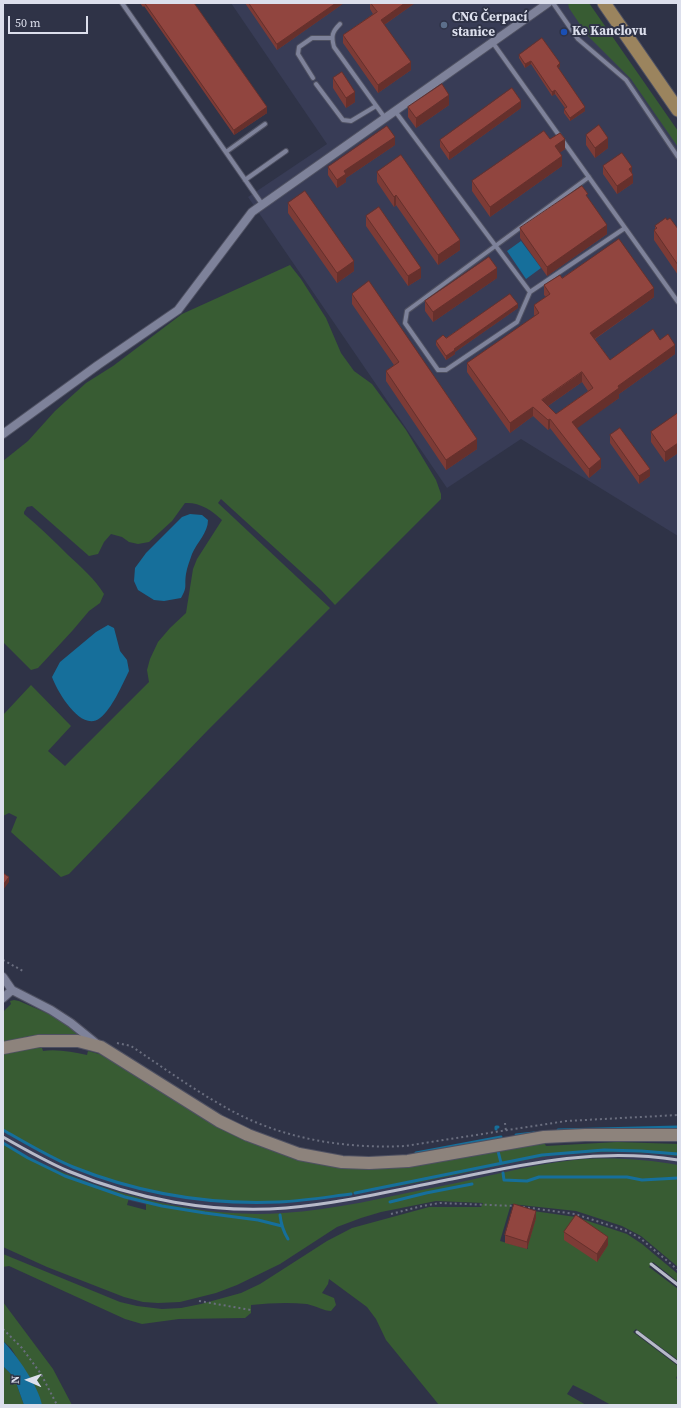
<!DOCTYPE html>
<html>
<head>
<meta charset="utf-8">
<style>
  body { margin:0 }
  #map { position:relative; width:681px; height:1408px; overflow:hidden; background:#2f3347; font-family:"Source Serif 4",serif }
  canvas { display:block }
  .frame { position:absolute; inset:0; border:4px solid #dcdfec; pointer-events:none }
  .north { position:absolute; left:8px; top:1360px; width:40px; height:40px; -webkit-text-stroke:3px #2f3347; paint-order:stroke; rotate:272deg; font-size:11px; font-weight:700; line-height:16px; text-align:center; color:#dcdfec }
  .north::after { content:''; display:block; margin:auto; width:14px; height:18px; background:#dcdfec; clip-path:polygon(50% 0,100% 100%,50% 72%,0 100%) }
  .scale { position:absolute; left:8px; top:16px; width:80px; height:18px; box-sizing:border-box; border:2px solid #dcdfec; border-top:0; padding-left:5px; font-size:12px; line-height:14px; white-space:nowrap; color:#dcdfec; -webkit-text-stroke:3px #2f3347; paint-order:stroke }
</style>
</head>
<body>
<div id="map">
<canvas width="681" height="1408"></canvas>
<div class="frame"></div>
<div class="north">N</div>
<div class="scale">50 m</div>
</div>
<script>
const context = document.querySelector('canvas').getContext('2d');
context.lineJoin = 'round';
function fillPath(path, color) { context.fillStyle = color; context.fill(path, 'evenodd'); }
function stroke(path, color, width, dash) { context.strokeStyle = color; context.lineWidth = width; context.lineCap = dash ? 'butt' : 'round'; context.setLineDash(dash || []); context.stroke(path); }
function write(font, color, halo, rows, align = 'center') {
  context.font = font + ' "Source Serif 4",serif'; context.lineWidth = 4; context.setLineDash([]); context.textBaseline = 'middle'; context.strokeStyle = halo; context.fillStyle = color; for (const [text, x, y, turn = 0] of rows) {
    context.save(); context.translate(x, y); context.rotate((+turn || 0) * Math.PI / 180); context.textAlign = isNaN(turn) ? turn : align; if (halo) context.strokeText(text, 0, 0); context.fillText(text, 0, 0); context.restore();
  }
}
const built = new Path2D(`
  M231,3H585L678,138V536L521,439L447,488L248,197L327,144Z
  M3,1126L99,1173L574,1148L678,1152V1169L385,1201L284,1217L163,1209L123,1199L93,1190L3,1147Z`);
const green = new Path2D(`
  M568,3H589L678,131V147L631,79L587,35L569,8Z
  M290,265L301,279L326,318L341,353L354,371L372,384L406,430L436,480L441,494V499L335,605L321,590L221,499L218,503L330,608L208,730L69,874L61,877L11,832L17,817L9,813L3,816V715L31,685L71,726L48,751L65,766L149,682L147,670L150,659L158,642L170,628L186,613L193,569L197,559L222,520C212,510 199,502 185,503L172,521L149,542L138,544L129,542L122,537L111,534L104,542L98,554L89,556L32,506L27,507L24,512V514C40,527 54,541 68,555C81,567 95,579 104,594L100,603L89,611L73,630L38,668L31,670L3,642V461L28,441L55,411L86,383L113,366L182,314Z
  M14,1000L19,1001L58,1018L78,1033V1036L46,1035L29,1036L3,1043V1012L11,1004L10,1001Z
  M41,1045L43,1051C57,1049 73,1052 87,1055L88,1051L99,1054L126,1069L195,1113L232,1134L275,1152L309,1161L329,1165L544,1142L546,1146L617,1142L678,1144V1156C637,1150 595,1151 553,1155C498,1164 443,1179 387,1188C352,1194 315,1199 279,1202C196,1208 112,1186 37,1150C25,1144 14,1137 3,1130V1052Z
  M3,1143C79,1188 194,1220 283,1213C335,1210 386,1197 437,1187C483,1178 528,1165 574,1160C608,1157 645,1159 678,1165V1267L641,1236L622,1226L576,1211L511,1204L500,1241L528,1249L526,1210L576,1217L627,1234L642,1244L678,1274V1282L653,1262L649,1267L678,1289V1360L636,1329L633,1332L678,1366V1374L676,1378L678,1380V1405H611L591,1394L573,1385L567,1394L586,1405H439L386,1340L376,1319L367,1307L329,1279L328,1284L322,1293L334,1298L336,1305L331,1311C324,1311 316,1306 307,1304C288,1302 270,1303 251,1305V1313L245,1318L179,1319L142,1324L125,1319L9,1266L3,1267V1254L120,1302L137,1306L162,1309L181,1308L201,1304L241,1293L260,1284L327,1241L352,1228L429,1207H481L483,1203L436,1201L381,1212L361,1218L337,1227L280,1264L237,1285L216,1293L180,1302L158,1303L143,1302L124,1297L47,1267L3,1247ZM129,1198L146,1202V1210L127,1205Z
  M3,1302L53,1369L72,1405H42L20,1363L11,1348L3,1341Z
  M3,1366L14,1377L24,1405H3Z`);
const water = new Path2D(`
  M521,241L541,268L526,279L507,251Z
  M190,514L202,515L208,520C208,533 197,542 192,554C190,560 187,567 186,574C184,587 188,586 181,598L164,601L154,600L138,590L134,581L135,568L146,553L182,517Z
  M108,625L114,628L120,651L127,660L129,671C122,685 112,709 100,718C81,733 57,691 52,677L60,662L96,632Z
  M3,1341C16,1354 39,1387 42,1405H24L14,1377L3,1366Z`);
const stream = new Path2D(`
  M496,1129V1127H498
  M3,1130C26,1143 49,1157 73,1167C138,1193 209,1205 279,1202C303,1201 327,1197 351,1194
  M558,1130L678,1127
  M516,1135L534,1133
  M3,1143L28,1158L65,1176L125,1197L162,1206L205,1213L258,1220L282,1226
  M498,1151L501,1163
  M416,1153L501,1137
  M503,1173L504,1180L527,1181L539,1177H627L642,1180L678,1178
  M355,1193L542,1155L604,1150L641,1151L678,1154
  M390,1202L426,1193L472,1184
  M280,1215C281,1224 283,1231 288,1239`);
const path = new Path2D(`
  M3,960L23,971
  M117,1043L131,1046C161,1066 191,1088 223,1106C278,1138 341,1149 405,1146L566,1121L678,1115
  M505,1123L506,1131
  M523,1207L575,1214L627,1231L640,1238L678,1270
  M391,1214L422,1206L440,1203L515,1206
  M199,1301L251,1310
  M3,1329L22,1348L41,1374L57,1405`);
const lane = new Path2D(`
  M122,3L262,204
  M553,3L578,39L626,80L678,157
  M340,24C332,32 331,36 334,47L385,118
  M493,43L678,302
  M313,78L298,54L299,47L312,38H331
  M316,84L343,120L351,121L376,106
  M395,111L530,292
  M226,152L265,124
  M589,177L407,311L405,323L438,370H446L517,322L530,292L625,228
  M245,180L286,151`);
const street = new Path2D(`
  M3,434L98,365L178,310L252,212L548,3
  M3,977L12,990L51,1010L71,1023L97,1044
  M3,998L12,990`);
const secondary = new Path2D(`
  M3,1048L39,1041H78L101,1047L219,1121L248,1135L299,1154L342,1162L369,1163L408,1161L544,1137L585,1135H678`);
const primary = new Path2D(`
  M604,3L678,110`);
const rail = new Path2D(`
  M3,1137C24,1149 45,1161 68,1171C135,1199 212,1214 286,1208C344,1203 400,1189 457,1178C533,1162 600,1148 678,1160
  M651,1264L678,1285
  M637,1332L678,1363`);
const wall = new Path2D(`
  M140,3H194L267,113L234,135L144,6L143,7Z
  M245,3H344L277,50Z
  M370,3H415L384,25L411,70L378,93L343,43V35L373,14L370,9Z
  M519,55L560,67L558,68L585,111L570,121L564,113V109L565,108L555,94L552,96L531,64L525,68L519,58Z
  M333,78L355,102L346,108L333,88Z
  M449,105L416,128L408,117V107Z
  M521,108L449,160L440,147V140Z
  M586,135L608,148L595,158L586,145Z
  M550,139L565,149L559,153L562,166L490,217L472,191V181Z
  M395,145L346,178V182L337,188L328,175V167Z
  M603,166L632,174L633,183L617,194L603,174Z
  M377,172L460,250L438,265L396,205L394,207L377,182Z
  M588,198L607,234L547,276L520,238V228Z
  M288,203L354,271L337,283L288,213Z
  M366,216L421,278L408,286L366,226Z
  M667,220L678,229V275L654,240V230L655,229V226Z
  M497,278L433,322L425,311V301Z
  M562,278L654,297L595,339L610,360L660,340L675,354L619,394V398L576,428L601,468L589,478L550,428L548,430L533,416L510,433L467,372V363L535,316L534,315V305L546,297L544,295V285ZM582,382L588,391L556,414L548,406Z
  M352,294L477,449L446,470L386,381V371L394,365L352,304Z
  M518,308L455,352V354L446,360L436,345V341L446,338Z
  M678,413V453L665,462L651,442V432Z
  M610,435L650,476L639,484L610,443Z
  M536,1218L527,1249L505,1243V1235Z
  M564,1232L608,1245L597,1262L564,1240Z`);
const shadedWall = new Path2D(`
  M336,3H344L277,50V44Z
  M405,3H415L381,27V20Z
  M531,61V64L525,68V64Z
  M411,62V70L378,93V85Z
  M560,63V67L557,69V66Z
  M555,90V94L552,96V92Z
  M355,92V102L346,108V98Z
  M449,95V105L416,128V118Z
  M521,101V108L449,160V153Z
  M267,107V113L234,135V130Z
  M585,107V111L570,121V118Z
  M395,137V145L346,178V182L337,188V180L344,171Z
  M608,138V148L595,158V148Z
  M565,139V149L555,156V146Z
  M562,156V166L490,217V207Z
  M632,167V175L629,169Z
  M633,175V183L617,194V186Z
  M396,195V205L394,207V197Z
  M607,225V234L547,276V267Z
  M460,240V250L438,265V255Z
  M354,261V271L337,283V273Z
  M421,268V278L408,286V276Z
  M497,268V278L433,322V312Z
  M654,288V297L590,342V333Z
  M518,304V308L455,352V354L446,360V356L454,349Z
  M675,345V354L619,394V398L572,432V422L618,386Z
  M582,372V382L542,410V400Z
  M533,407V416L510,433V423Z
  M550,419V428L548,430V420Z
  M477,439V449L446,470V460Z
  M678,443V453L665,462V452Z
  M601,459V468L589,478V469Z
  M650,469V476L639,484V476Z
  M9,877V882L3,890V885Z
  M536,1211V1218L527,1249V1242Z
  M608,1237V1245L597,1262V1254Z`);
const building = new Path2D(`
  M145,3H194L267,107L234,130Z
  M249,3H336L277,44Z
  M371,3H405L381,20L411,62L378,85L343,35L377,12Z
  M542,38L560,63L557,66L585,107L570,118L564,109L567,107L555,90L552,92L531,61L525,64L519,55Z
  M342,72L355,92L346,98L333,78Z
  M442,84L449,95L416,118L408,107Z
  M512,88L521,101L449,153L440,140Z
  M599,125L608,138L595,148L586,135Z
  M387,126L395,137L344,171L346,174L337,180L328,167Z
  M544,131L550,139L560,133L565,139L555,146L562,156L490,207L472,181Z
  M622,153L632,167L629,169L633,175L617,186L603,166Z
  M401,155L460,240L438,255L396,195L394,197L377,172Z
  M582,186L588,194L586,195L607,225L547,267L520,228Z
  M305,191L354,261L337,273L288,203Z
  M379,207L421,268L408,276L366,216Z
  M666,218L667,220L670,218L678,229V265L654,230L657,228L655,226Z
  M619,239L654,288L590,333L610,360L653,329L660,340L668,334L675,345L618,386L619,388L572,422L601,459L589,469L550,419L548,420L533,407L510,423L467,363L539,313L534,305L550,294L544,285L560,275L562,278ZM582,372L593,388L556,414L542,400Z
  M489,257L497,268L433,312L425,301Z
  M369,281L477,439L446,460L386,371L399,362L352,294L353,293Z
  M510,294L518,304L454,349L455,350L446,356L436,341L443,335L446,338Z
  M678,413V443L665,452L651,432Z
  M620,428L650,469L639,476L610,435Z
  M3,873L9,877L3,885Z
  M514,1204L536,1211L527,1242L505,1235Z
  M576,1215L608,1237L597,1254L564,1232Z`);
const markers = [
  [444,25,4,"#5c6f8a"],
  [564,32,4,"#1a4fb4"]
];
const poiNames = [
  ["CNG Čerpací",452,18],
  ["stanice",452,33],
  ["Ke Kanclovu",572,32]
];
fillPath(built, '#383c56');
fillPath(green, '#385c33');
fillPath(water, '#166f9b');
stroke(stream, '#166f9b', 3);
stroke(lane, '#4f5162', 6);
stroke(street, '#4f5162', 10);
stroke(secondary, '#4f5162', 14);
stroke(primary, '#4f5162', 15);
stroke(path, '#6a6e7f', 2, [2, 3]);
stroke(lane, '#7e829a', 4);
stroke(street, '#7e829a', 8);
stroke(secondary, '#8d837c', 12);
stroke(primary, '#9b845e', 13);
stroke(rail, '#b7bac9', 3);
fillPath(wall, '#7d3b36');
fillPath(shadedWall, '#66302c');
fillPath(building, '#91453f');
stroke(building, '#66302c', 1);
for (const [x, y, r, color] of markers) { const dot = new Path2D(); dot.arc(x, y, r, 0, 2 * Math.PI); context.fillStyle = color; context.fill(dot); stroke(dot, '#2f3347', 1.5); }
write('bold 13px', '#dcdfec', '#2f3347', poiNames, 'left');
</script>
</body>
</html>
